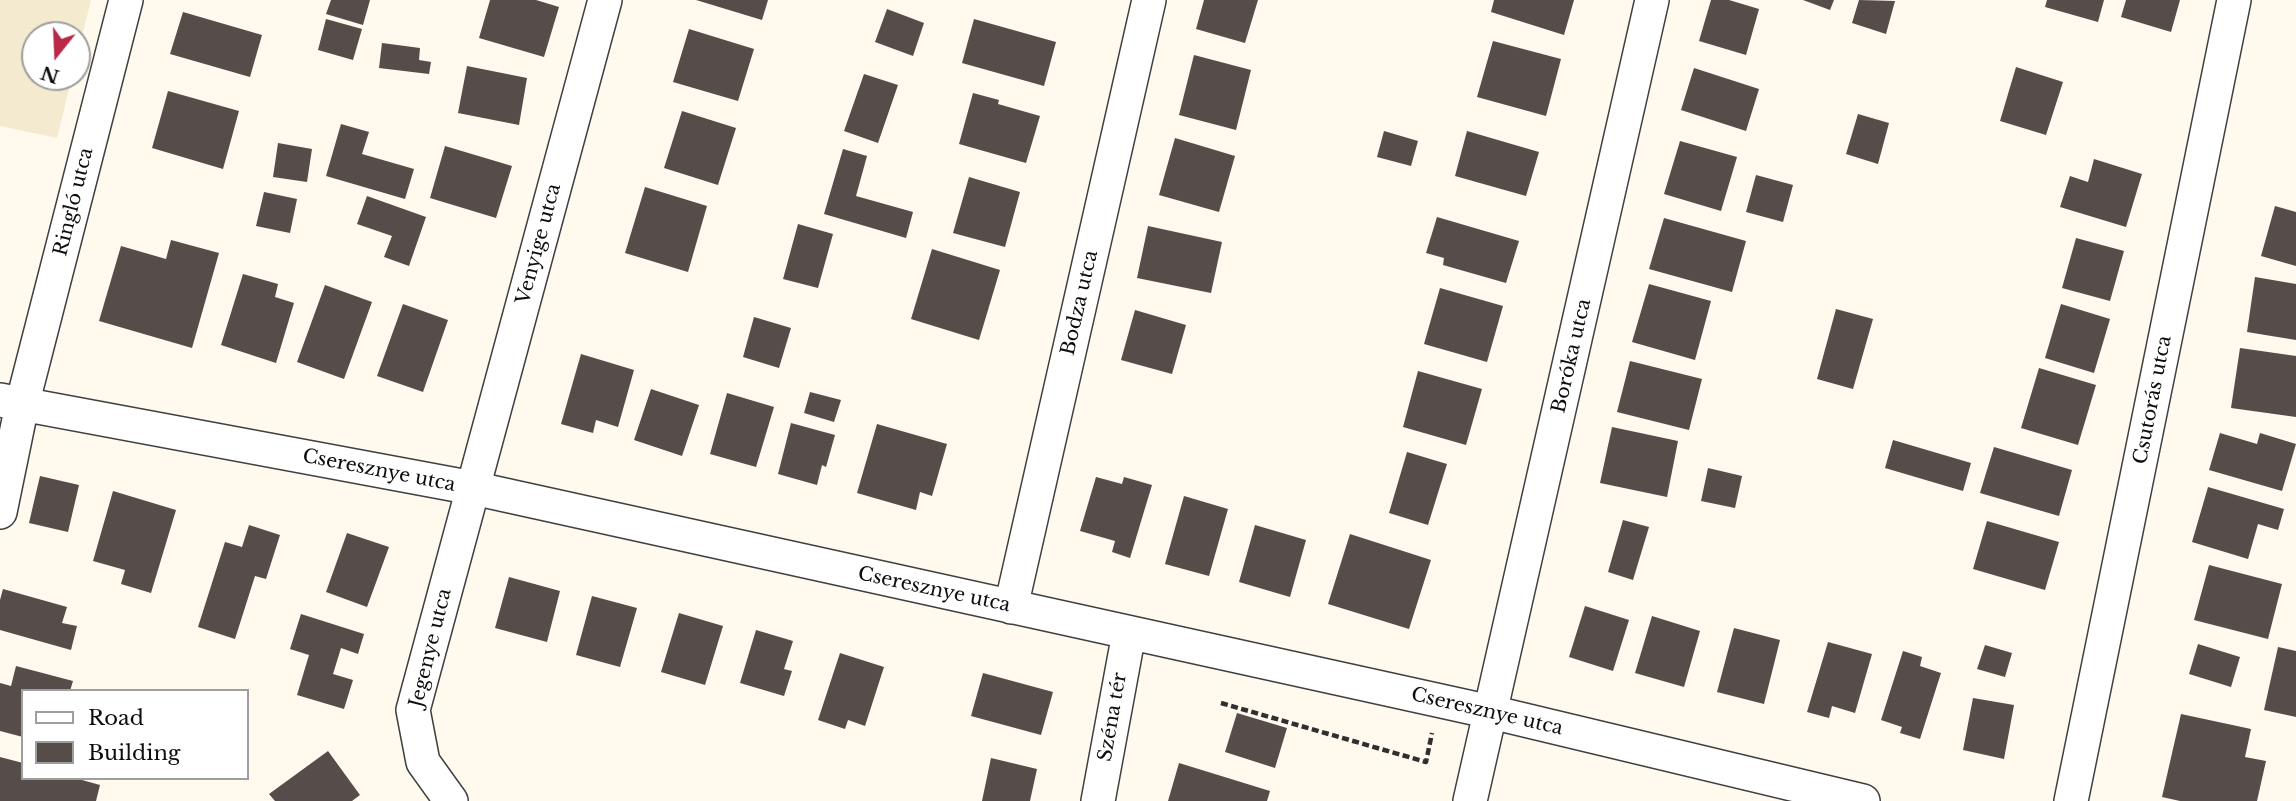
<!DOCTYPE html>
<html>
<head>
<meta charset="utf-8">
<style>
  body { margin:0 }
  #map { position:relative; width:2296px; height:801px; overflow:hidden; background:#fff9ee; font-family:"Libre Baskerville",serif }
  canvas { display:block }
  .legend { position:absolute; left:21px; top:689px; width:228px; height:91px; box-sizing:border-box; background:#fff; border:2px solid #9e9e9e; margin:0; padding:9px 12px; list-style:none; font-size:21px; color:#0d0d0d }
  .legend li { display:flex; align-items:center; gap:14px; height:35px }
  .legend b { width:35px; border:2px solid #9e9e9e }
  .north { position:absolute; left:21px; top:21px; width:70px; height:70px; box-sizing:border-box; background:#fff; border:2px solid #9e9e9e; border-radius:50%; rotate:198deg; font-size:19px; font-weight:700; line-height:28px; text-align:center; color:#0d0d0d }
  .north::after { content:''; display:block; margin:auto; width:24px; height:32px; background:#ba2848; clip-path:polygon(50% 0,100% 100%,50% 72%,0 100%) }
</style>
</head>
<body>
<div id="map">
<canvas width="2296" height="801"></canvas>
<ul class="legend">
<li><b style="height:9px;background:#fff"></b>Road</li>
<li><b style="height:19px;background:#564c4a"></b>Building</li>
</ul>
<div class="north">N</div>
</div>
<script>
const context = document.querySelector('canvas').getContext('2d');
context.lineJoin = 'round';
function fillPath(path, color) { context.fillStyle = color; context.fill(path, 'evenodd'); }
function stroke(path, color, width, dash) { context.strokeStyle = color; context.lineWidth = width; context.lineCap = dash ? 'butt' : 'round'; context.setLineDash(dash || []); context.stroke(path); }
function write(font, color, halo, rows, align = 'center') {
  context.font = font + ' "Libre Baskerville",serif'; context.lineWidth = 7; context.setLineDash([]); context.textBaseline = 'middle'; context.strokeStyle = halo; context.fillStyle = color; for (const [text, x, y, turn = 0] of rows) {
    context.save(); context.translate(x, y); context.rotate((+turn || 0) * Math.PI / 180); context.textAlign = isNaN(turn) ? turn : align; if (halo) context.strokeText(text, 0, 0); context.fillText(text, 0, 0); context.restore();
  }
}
const farmland = new Path2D(`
  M0,0H91L77,57V35H35V77H72L57,138L0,126Z`);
const building = new Path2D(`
  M331,0H370L363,25L326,14Z
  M490,0H536L559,7L544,57L479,38Z
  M696,0H768L762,20Z
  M1204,0H1258L1245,43L1196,29Z
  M1494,0H1574L1564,35L1491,12Z
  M1711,0H1729L1759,9L1746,55L1699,41Z
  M1803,0H1834L1830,10Z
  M1859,0L1895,1L1886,34L1852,23Z
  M2047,0H2104L2098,22L2045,7Z
  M2126,0H2180L2171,32L2121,17Z
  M887,9L924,23L913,56L875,42Z
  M183,12L262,35L250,77L170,54Z
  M326,19L362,29L353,60L318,50Z
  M974,19L1056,42L1044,86L962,63Z
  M689,29L754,49L738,101L673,82Z
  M1493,41L1561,59L1546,116L1477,97Z
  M382,43L420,48L419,60L431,62L429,74L379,68Z
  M1194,55L1251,70L1236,130L1179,115Z
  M467,66L527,78L519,125L458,113Z
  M2016,67L2063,82L2046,135L2000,121Z
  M1694,68L1759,89L1746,131L1681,110Z
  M864,74L898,85L878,143L844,131Z
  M168,91L239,111L223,169L152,148Z
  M973,93L999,100L998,104L1040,116L1026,163L959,144Z
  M682,111L736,128L718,185L664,168Z
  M1858,114L1889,123L1878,164L1846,154Z
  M341,124L369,132L362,154L414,169L405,199L326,176Z
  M1384,131L1418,141L1411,166L1377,157Z
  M1467,131L1539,152L1526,196L1455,176Z
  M1175,138L1235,156L1219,212L1159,195Z
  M1680,141L1737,157L1721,211L1664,194Z
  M278,143L312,149L307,182L273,177Z
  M445,146L512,166L496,218L430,198Z
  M843,149L867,156L856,196L913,212L906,238L824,214Z
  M2094,159L2142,174L2126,227L2060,207L2070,176L2088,182Z
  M1756,175L1793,185L1783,222L1746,212Z
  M969,177L1020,192L1005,247L953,233Z
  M645,187L707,206L688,272L625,253Z
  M264,192L297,199L290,233L256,226Z
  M367,196L426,217L409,266L384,257L392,236L357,224Z
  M2275,206L2296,212V266L2261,256Z
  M1437,217L1519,241L1506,283L1443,265L1444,258L1426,253Z
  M1664,218L1746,241L1732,292L1649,269Z
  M798,224L833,234L818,288L783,279Z
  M1148,226L1222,242L1211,293L1137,278Z
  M2076,238L2124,251L2110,301L2062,288Z
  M171,240L219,253L192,348L99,321L121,246L166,259Z
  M932,249L1000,270L979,340L911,319Z
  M243,274L278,284L275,297L294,303L276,363L221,345Z
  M2255,277L2296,284V340L2247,332Z
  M1649,284L1711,301L1695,360L1632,342Z
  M325,285L372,302L344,379L297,362Z
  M1440,288L1503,306L1487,362L1424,344Z
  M403,304L448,320L423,392L377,376Z
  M2061,304L2110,319L2094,373L2045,358Z
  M1836,309L1873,319L1853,389L1817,379Z
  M1135,310L1186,325L1172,374L1121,360Z
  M754,317L791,328L779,368L743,357Z
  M2240,348L2296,356V417L2231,408Z
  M581,354L634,370L618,427L596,420L593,433L561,424Z
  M1630,361L1702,379L1689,430L1617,412Z
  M2039,368L2096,385L2078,445L2021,428Z
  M1418,371L1482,389L1466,445L1403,427Z
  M651,389L699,405L682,456L634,440Z
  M810,392L841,400L834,422L804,413Z
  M727,393L774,407L756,467L710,454Z
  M791,423L835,435L826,467L822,465L817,485L778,474Z
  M877,424L947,444L932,496L920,492L916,510L857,493Z
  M1612,427L1678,441L1667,497L1600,483Z
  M2220,433L2257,444L2260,433L2296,444L2282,491L2209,470Z
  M1893,440L1971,463L1963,491L1885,468Z
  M1994,447L2072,470L2059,516L1980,493Z
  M1407,452L1447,464L1428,525L1389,513Z
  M1708,468L1742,476L1735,508L1701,501Z
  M40,476L79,485L68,532L29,523Z
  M1096,477L1122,484L1124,477L1152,485L1130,558L1112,552L1115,541L1080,531Z
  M2208,487L2284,509L2278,530L2258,524L2248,559L2192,542Z
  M113,491L176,510L151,593L121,584L125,570L93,561Z
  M1184,496L1228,509L1209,576L1165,564Z
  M1623,520L1649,527L1633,580L1608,572Z
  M1987,521L2059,542L2045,590L1973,569Z
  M249,525L280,535L266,579L255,576L235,639L198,627L225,542L242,547Z
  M1255,525L1306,540L1290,597L1239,582Z
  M347,533L389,547L367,607L326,592Z
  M1350,534L1431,560L1409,629L1328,604Z
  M2209,565L2282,584L2268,639L2194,620Z
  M509,577L560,591L547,642L495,628Z
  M3,589L67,607L62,623L77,626L71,650L0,630V600Z
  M592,596L637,608L620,667L576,655Z
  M1585,606L1629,620L1613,671L1569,657Z
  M679,613L723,626L705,685L661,672Z
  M301,614L364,634L358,654L341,648L333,674L353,680L344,709L297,695L309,655L290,649Z
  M1652,616L1700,631L1684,687L1635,673Z
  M1734,628L1780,640L1764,704L1717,692Z
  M756,630L793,641L784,669L792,671L784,696L740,683Z
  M1828,642L1872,654L1855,713L1832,706L1829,718L1807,712Z
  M2198,644L2240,657L2231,687L2189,674Z
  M1985,645L2012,653L2005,677L1977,669Z
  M2278,647L2296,651V717L2264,710Z
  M1903,651L1922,657L1920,666L1941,673L1920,739L1900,733L1902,727L1881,720Z
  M840,653L884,667L865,726L848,720L845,729L818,720Z
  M16,666L73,681L70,691H23V737L0,731V683L11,686Z
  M983,673L1053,692L1041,735L971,716Z
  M1973,698L2014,705L2004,759L1963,750Z
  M1237,713L1287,728L1275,768L1225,752Z
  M2181,714L2251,729L2245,757L2266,761L2257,801H2180L2162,797Z
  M328,751L360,795L352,801H275L269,794Z
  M0,757L23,763V778H75L100,785L96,801H0Z
  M991,758L1037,769L1030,801H982Z
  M1179,763L1270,791L1267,801H1168Z`);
const path = new Path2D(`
  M1221,703L1426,762L1432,733`);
const minor = new Path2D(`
  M0,400L473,488L1491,712L1863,801
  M0,512L22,405L126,0
  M1011,607L1149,0
  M451,801L423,762L413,710L605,0
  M1098,801L1129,633
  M1470,801L1652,0
  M2071,801L2234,0`);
const streetNames = [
  ["Ringló utca",74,202,-76],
  ["Venyige utca",539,244,-75],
  ["Bodza utca",1080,303,-77],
  ["Boróka utca",1572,356,-77],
  ["Csutorás utca",2153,400,-79],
  ["Cseresznye utca",379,471,11],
  ["Cseresznye utca",934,590,12],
  ["Jegenye utca",431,648,-76],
  ["Cseresznye utca",1487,712,13],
  ["Széna tér",1113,717,-80]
];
fillPath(farmland, '#f4eacf');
fillPath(building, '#564c4a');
stroke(minor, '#404040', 36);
stroke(path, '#2f2f2f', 4.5, [7, 3.5]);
stroke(minor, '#fff', 33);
write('19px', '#0d0d0d', '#fff', streetNames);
</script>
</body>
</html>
